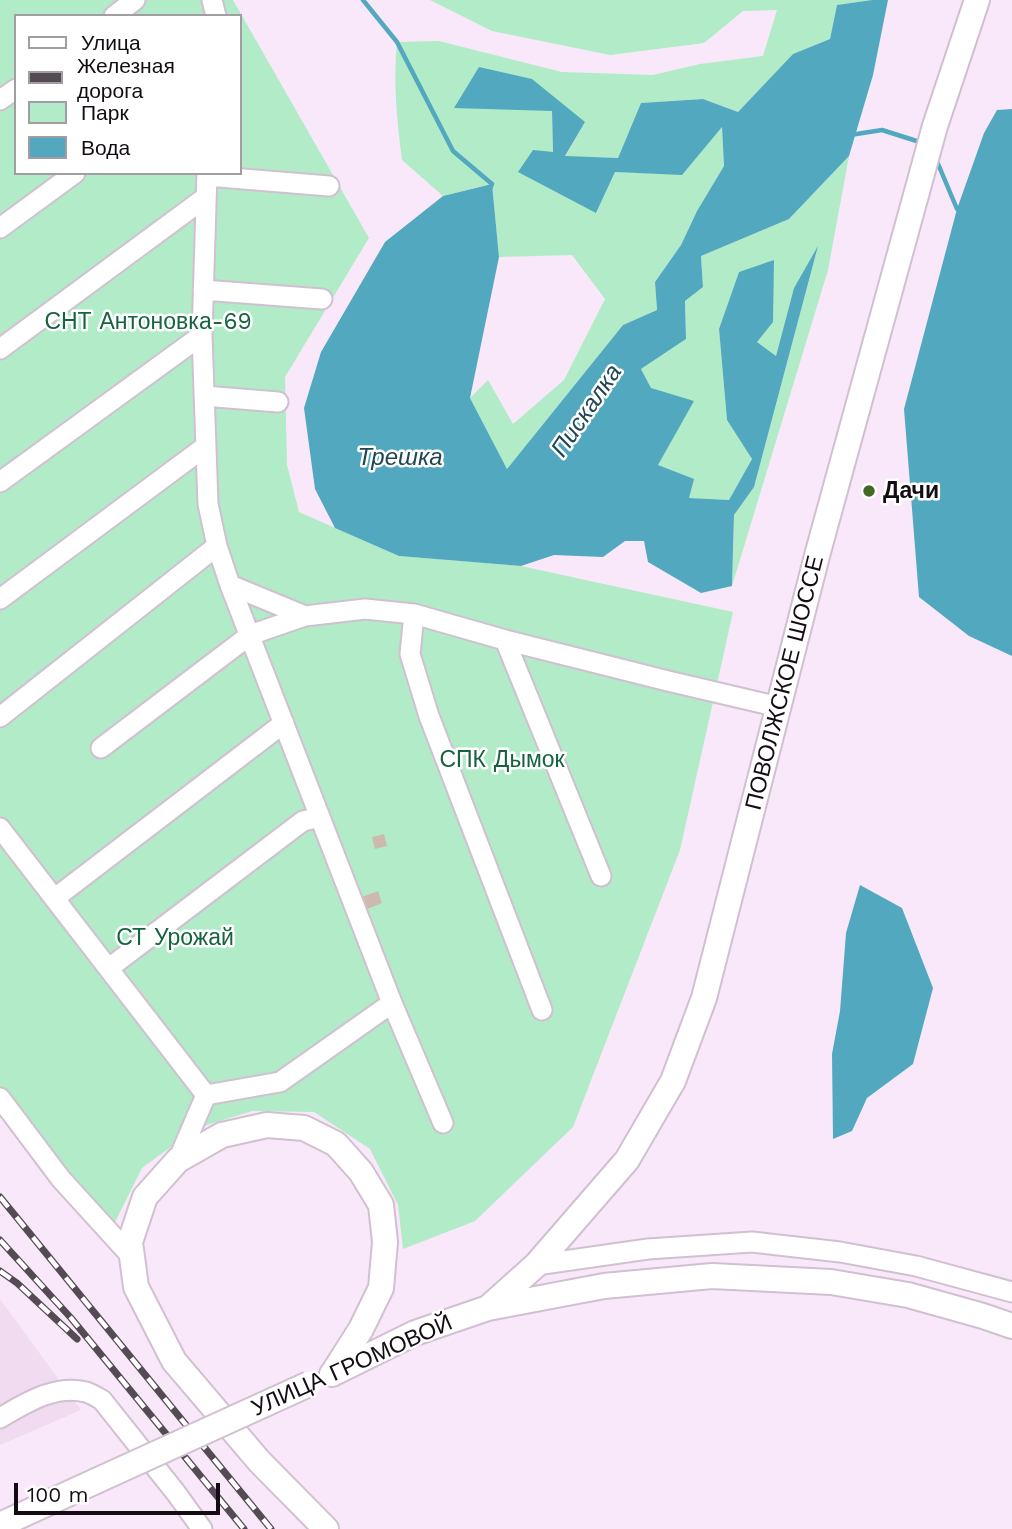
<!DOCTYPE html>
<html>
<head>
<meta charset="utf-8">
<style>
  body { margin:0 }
  #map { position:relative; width:1012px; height:1529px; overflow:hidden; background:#f9e8f9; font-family:"Work Sans",sans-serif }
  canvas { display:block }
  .legend { position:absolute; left:14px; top:14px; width:228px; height:161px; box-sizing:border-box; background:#fff; border:2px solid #a19ea1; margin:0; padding:9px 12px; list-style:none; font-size:21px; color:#130d13 }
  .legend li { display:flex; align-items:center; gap:14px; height:35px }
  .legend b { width:35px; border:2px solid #a19ea1 }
  .scale { position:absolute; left:14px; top:1483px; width:206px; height:32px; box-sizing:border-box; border:4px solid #130d13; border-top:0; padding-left:9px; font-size:21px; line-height:24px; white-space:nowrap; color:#130d13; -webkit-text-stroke:5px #fff; paint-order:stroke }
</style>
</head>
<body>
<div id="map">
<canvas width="1012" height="1529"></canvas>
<ul class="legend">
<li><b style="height:9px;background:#fff"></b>Улица</li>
<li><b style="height:9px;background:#554b55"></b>Железная дорога</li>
<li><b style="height:19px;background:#b1ebc8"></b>Парк</li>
<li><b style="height:19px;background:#52a8be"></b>Вода</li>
</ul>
<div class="scale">100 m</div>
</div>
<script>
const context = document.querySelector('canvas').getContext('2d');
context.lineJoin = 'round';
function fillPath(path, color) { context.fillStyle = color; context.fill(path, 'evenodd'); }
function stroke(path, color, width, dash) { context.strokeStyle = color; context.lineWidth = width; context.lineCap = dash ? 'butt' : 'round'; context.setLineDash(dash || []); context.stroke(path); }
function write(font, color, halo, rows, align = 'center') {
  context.font = font + ' "Work Sans",sans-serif'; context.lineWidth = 5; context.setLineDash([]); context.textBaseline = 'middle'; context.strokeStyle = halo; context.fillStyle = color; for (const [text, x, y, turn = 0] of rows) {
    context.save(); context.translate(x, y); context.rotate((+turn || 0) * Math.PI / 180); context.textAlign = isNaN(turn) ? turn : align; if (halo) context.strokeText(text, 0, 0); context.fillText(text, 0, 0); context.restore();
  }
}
const built = new Path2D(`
  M0,1299L81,1410L0,1445Z`);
const green = new Path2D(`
  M0,0H233L369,238L285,377L287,465L299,512L399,556L521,566L733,612L680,850L573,1127L475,1221L403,1249L398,1205L370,1149L314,1112L252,1111L197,1128L142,1168L110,1232L0,1100ZM16,16H240V173H16Z
  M430,0H872L837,5L830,39L793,54L738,112L703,99L641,103L618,158L565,157L585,122L552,111L553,153L596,213L615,172L682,174L722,127L724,166L697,211L681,245L655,282L657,310L623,325L507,469L470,398L488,380L513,424L564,380L605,299L572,255L499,257L492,184L443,196L402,160C397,120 393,83 397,42L439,41L562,72L653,75L700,64L763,56L777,10L743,11L704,43L610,55L492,31Z
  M849,156L828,270L732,586L734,515L754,487L817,250L794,288L776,356L757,342L774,261L739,272L719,329L727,420L752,459L729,500L689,498L658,465L651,388L641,369L686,339L685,301L703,287L701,256L789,219Z`);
const water = new Path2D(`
  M872,0H888L873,75L849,156L789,219L701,256L703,287L685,301L686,339L641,369L651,388L694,401L658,465L694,479L689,498L729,500L752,459L727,420L719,329L739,272L774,260L773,322L757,342L776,356L794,288L818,246L754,487L734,515L732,586L701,593L648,562L644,541H625L603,557L554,555L521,566L399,556L335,528L315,489L304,408L321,352L385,242L443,196L492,184L499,257L470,398L507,469L623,325L657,310L655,282L681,245L697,211L724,166L722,127L682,175L615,172L596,213L518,172L533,150L553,152L552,111L454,108L479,67L532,79L585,122L565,156L618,158L641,103L703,99L738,112L793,54L830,39L837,5Z
  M1012,109V656L969,636L919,597L904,409L957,209L984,133L997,110Z
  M860,885L902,908L933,988L913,1064L867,1098L852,1131L833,1139L832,1054L840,1011L846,933Z`);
const stream = new Path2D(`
  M363,0L397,42L453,151L492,184L490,189
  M850,135L882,130L923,143
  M936,159L957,209L960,210`);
const building = new Path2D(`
  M384,834L387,846L375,849L372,837Z
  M378,891L382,903L367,909L362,897Z`);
const minor = new Path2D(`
  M212,0L216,16
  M114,16L135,0
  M0,100L16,89
  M207,176L329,186
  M0,228L75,173
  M203,290L322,299
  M0,349L206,197
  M204,396L278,402
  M0,482L202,335
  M230,585L305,616
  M0,599L206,446
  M414,614L410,654L429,716L542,1010
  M505,640L601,876
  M0,717L217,546
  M101,748L250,635L305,616L365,609L414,614L505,640L668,681L779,707
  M0,828L206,1095
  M55,898L284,723
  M109,968L303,821L320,817
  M392,1003L443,1123
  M0,1098L61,1179L132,1257
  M178,1160L206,1095L280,1082L392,1003L230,585L217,546L208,504L202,335L207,173
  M536,1265L648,1249L752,1242L840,1252L916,1266L1012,1292
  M0,1418C26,1403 55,1384 86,1392C92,1394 97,1397 102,1400L176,1493L202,1529`);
const major = new Path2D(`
  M488,1308L536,1265L627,1160L673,1081L704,998L818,552L935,126L977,0
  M332,1374L415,1333L488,1308L604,1286L712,1276L831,1282L908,1295L983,1316L1012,1326
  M0,1525L96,1481
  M326,1529L259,1461L174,1361L136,1287L130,1242L145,1197L178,1160L222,1135L267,1125L304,1128L336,1144L361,1172L381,1205L385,1242L381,1288L361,1329L333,1373`);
const rail = new Path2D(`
  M0,1197L271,1529
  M0,1240L71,1318L244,1529
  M0,1271L17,1283L77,1339`);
const majorBridge = new Path2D(`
  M96,1481L309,1384`);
const markers = [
  [869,491,7,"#436a24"]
];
const parkNames = [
  ["СНТ Антоновка-69",148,322],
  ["СПК Дымок",502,760],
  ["СТ Урожай",175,938]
];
const poiNames = [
  ["Дачи",883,491]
];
const streetNames = [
  ["ПОВОЛЖСКОЕ ШОССЕ",785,683,-76],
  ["УЛИЦА ГРОМОВОЙ",352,1366,-24]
];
const waterNames = [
  ["Пискалка",587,411,-56],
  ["Трешка",400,458]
];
fillPath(built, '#f1dbf1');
fillPath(green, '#b1ebc8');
fillPath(water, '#52a8be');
stroke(stream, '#52a8be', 4.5);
fillPath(building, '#ceb9ae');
stroke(minor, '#d0c0d0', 23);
stroke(major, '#d0c0d0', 28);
stroke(minor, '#fff', 19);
stroke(major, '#fff', 24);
stroke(rail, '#554b55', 7);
stroke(rail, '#fff', 4.5, [13]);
stroke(majorBridge, '#d0c0d0', 28, []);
stroke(majorBridge, '#fff', 24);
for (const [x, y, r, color] of markers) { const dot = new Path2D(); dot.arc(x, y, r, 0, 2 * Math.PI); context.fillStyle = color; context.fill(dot); stroke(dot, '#fff', 2.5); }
write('23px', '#16633f', '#fff', parkNames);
write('bold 23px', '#130d13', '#fff', poiNames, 'left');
write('23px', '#130d13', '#fff', streetNames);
write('italic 24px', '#204751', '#fff', waterNames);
</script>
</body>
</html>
